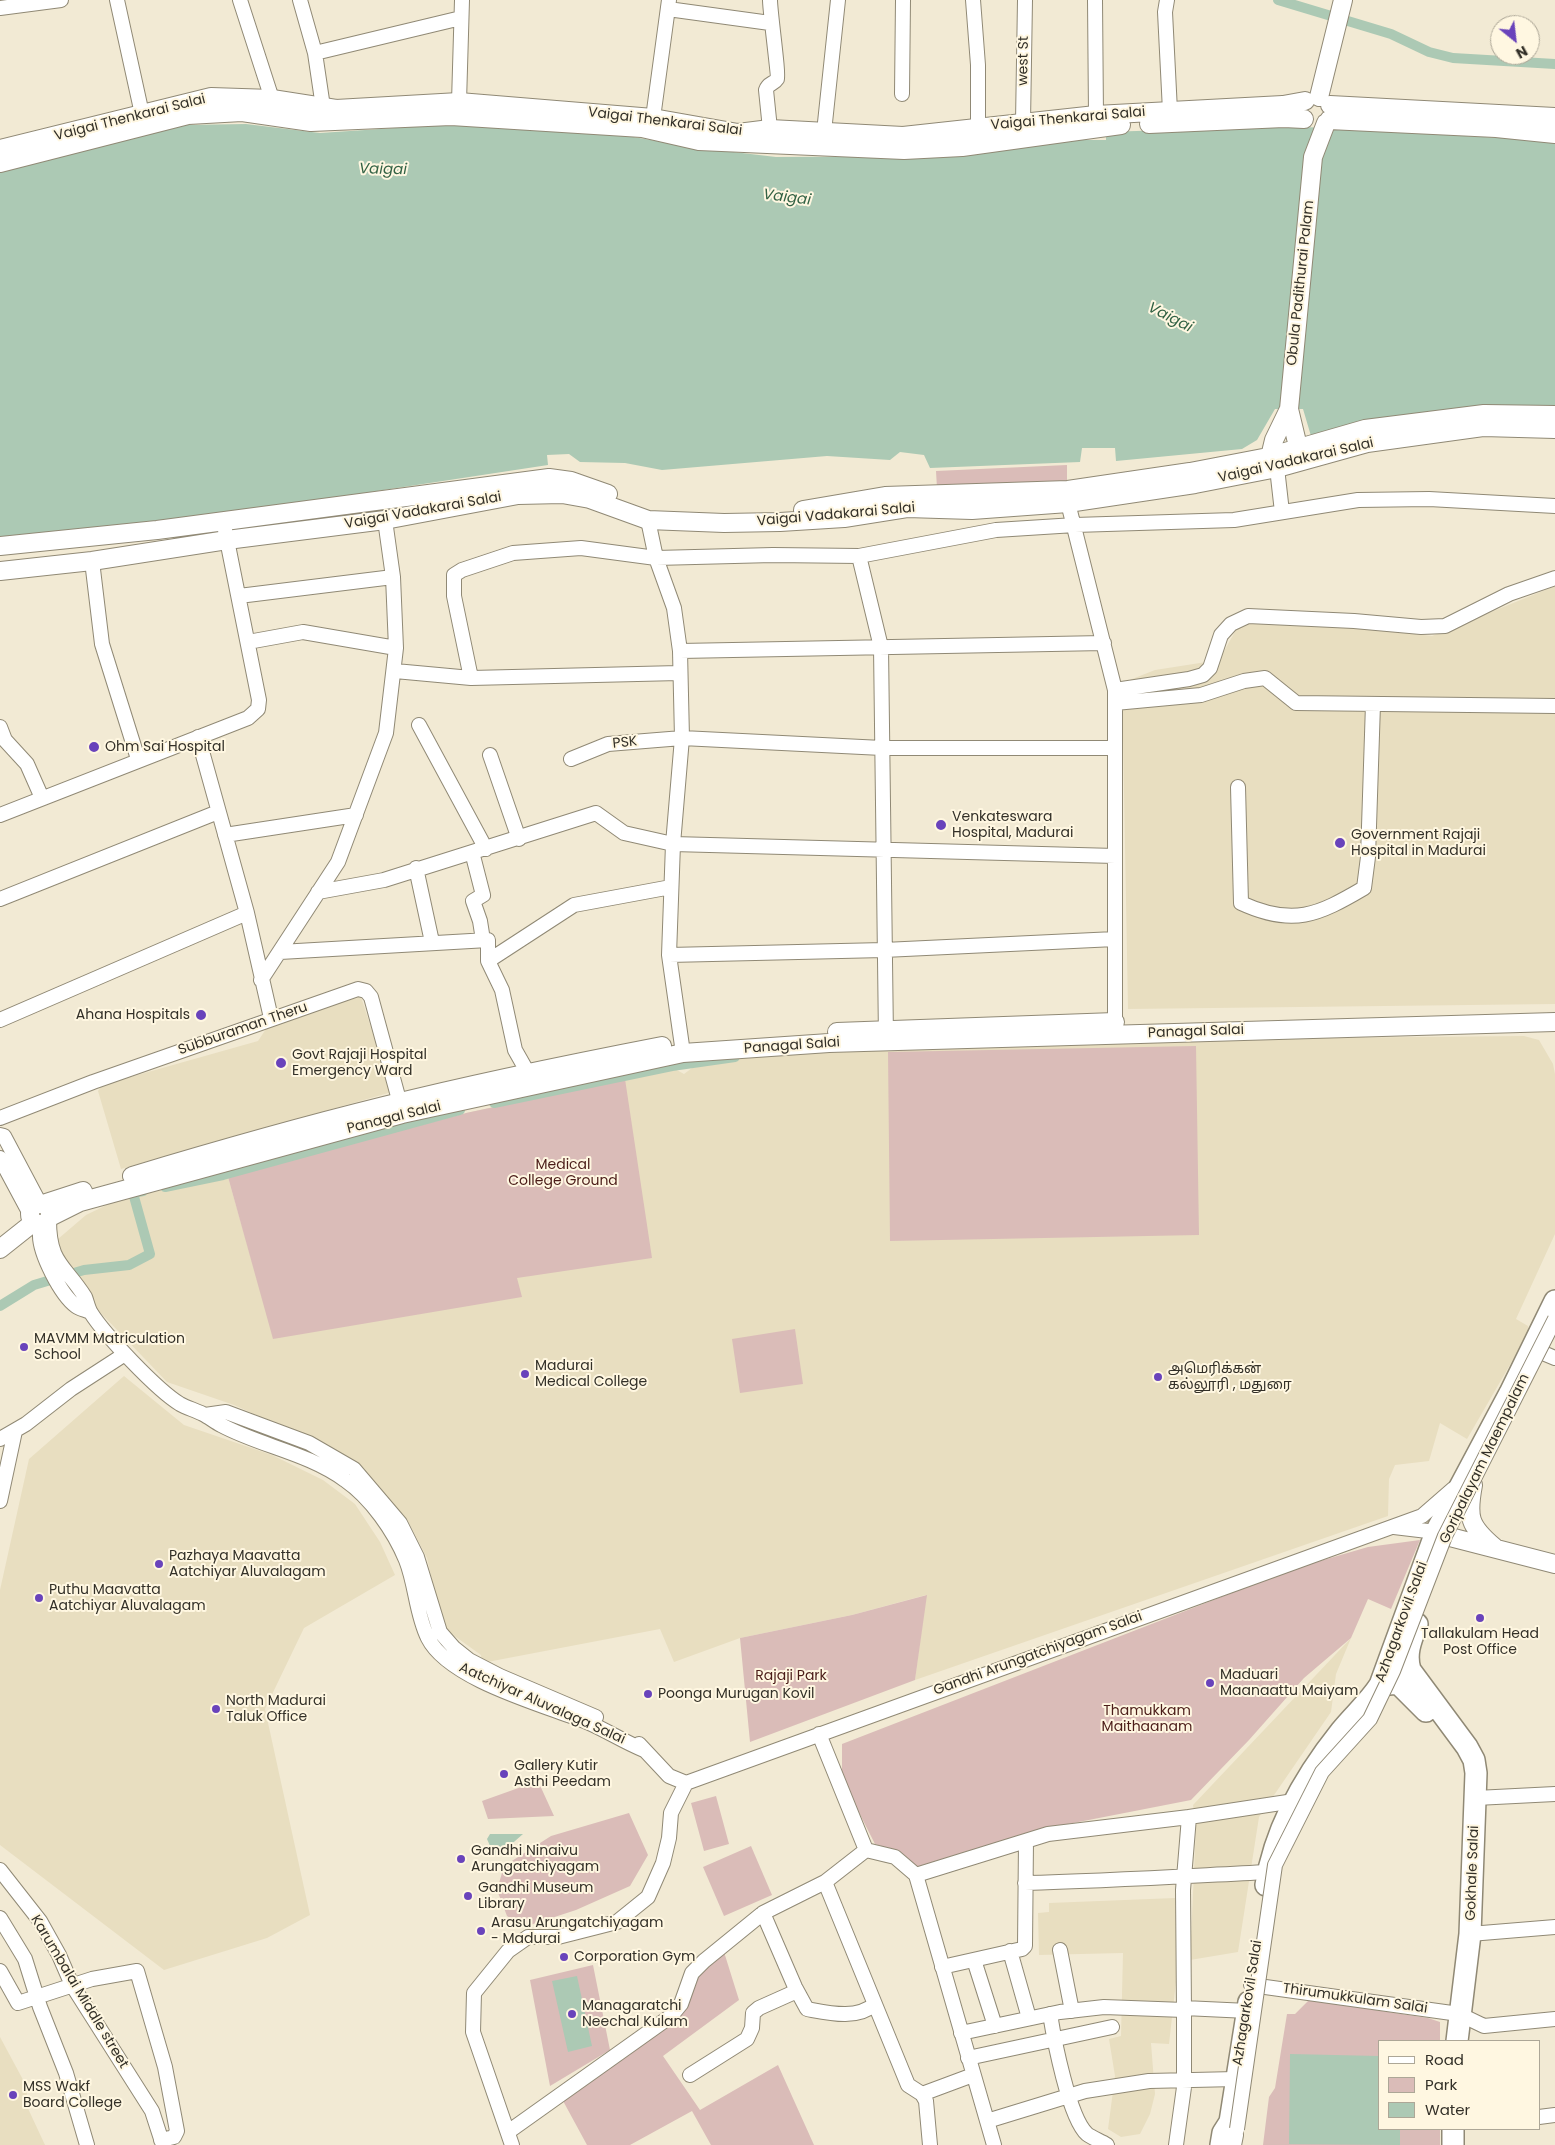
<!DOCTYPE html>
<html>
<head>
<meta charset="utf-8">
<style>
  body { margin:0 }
  #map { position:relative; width:1555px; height:2145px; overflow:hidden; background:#f2ead4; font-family:Poppins,sans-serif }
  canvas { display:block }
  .legend { position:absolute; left:1378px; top:2040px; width:162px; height:90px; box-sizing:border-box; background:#fff7e1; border:1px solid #ada797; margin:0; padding:6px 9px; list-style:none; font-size:15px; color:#333028 }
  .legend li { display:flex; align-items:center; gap:10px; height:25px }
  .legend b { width:25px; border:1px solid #ada797 }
  .north { position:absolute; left:1490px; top:15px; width:50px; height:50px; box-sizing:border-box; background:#fff7e1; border:1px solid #ada797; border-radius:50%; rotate:151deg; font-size:14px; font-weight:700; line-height:20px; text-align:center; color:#333028 }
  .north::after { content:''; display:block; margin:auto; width:18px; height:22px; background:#6943bb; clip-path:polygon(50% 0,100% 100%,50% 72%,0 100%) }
</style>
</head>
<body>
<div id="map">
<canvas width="1555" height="2145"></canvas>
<ul class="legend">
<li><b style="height:6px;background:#fff"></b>Road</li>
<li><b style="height:14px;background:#dabcb8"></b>Park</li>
<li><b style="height:14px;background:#acc9b4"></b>Water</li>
</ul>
<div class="north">N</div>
</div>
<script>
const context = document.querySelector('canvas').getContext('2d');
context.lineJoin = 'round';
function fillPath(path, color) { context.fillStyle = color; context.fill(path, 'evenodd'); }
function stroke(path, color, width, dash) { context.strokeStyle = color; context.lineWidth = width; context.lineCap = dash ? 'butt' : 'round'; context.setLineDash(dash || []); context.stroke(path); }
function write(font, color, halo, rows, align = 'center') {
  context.font = font + ' Poppins,"Noto Sans Tamil",sans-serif'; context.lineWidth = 4; context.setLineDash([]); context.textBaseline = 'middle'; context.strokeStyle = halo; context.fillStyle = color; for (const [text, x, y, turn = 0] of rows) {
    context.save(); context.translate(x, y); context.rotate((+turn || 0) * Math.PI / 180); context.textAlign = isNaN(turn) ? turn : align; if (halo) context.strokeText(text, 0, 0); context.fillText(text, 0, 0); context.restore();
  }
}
const built = new Path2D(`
  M1555,586V1004L1128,1009L1122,683L1155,670L1219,660L1245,614L1432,636Z
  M361,997L392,1092L121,1169L98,1091L102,1085L258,1041L272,1020Z
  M1524,1036L1539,1040L1553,1064L1555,1074V1234L1516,1319L1528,1326L1529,1332L1467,1439L1440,1423L1429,1461L1395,1465L1389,1479L1388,1516L915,1680L926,1595L852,1615L740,1638L674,1662L660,1629L482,1663L481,1655L442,1627L427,1558L407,1519L358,1464L331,1449L234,1405L167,1382L95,1307L63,1266L58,1239L86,1215L119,1199L228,1177L274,1339L466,1113L625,1079L675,1069L684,1074L692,1068L762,1055L1208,1039Z
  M124,1376L184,1425L272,1455L323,1480L355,1504L380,1542L395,1575L304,1628L265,1709L310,1915L267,1938L164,1970L0,1845V1590L29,1459Z
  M1351,1638L1336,1674L1331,1712L1259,1817L1238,1952L1190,1960L1196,1827L1193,1805Z
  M1175,1898L1177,1973L1169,2044L1151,2043L1155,2094L1150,2114L1140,2134L1121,2137L1108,2129L1115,2076L1109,2039L1121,2036L1123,1953L1039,1955L1038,1913L1049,1912V1903Z
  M0,2037L28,2089L25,2102L45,2145H0Z`);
const green = new Path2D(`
  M1067,465V482L937,488L936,471Z
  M1196,1046L1199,1235L890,1241L888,1052Z
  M625,1079L652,1258L517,1278L522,1297L273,1339L228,1177L466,1113Z
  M795,1329L803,1384L740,1393L732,1339Z
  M1420,1540L1391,1609L1368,1599L1351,1638L1304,1678L1249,1740L1191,1800L1063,1825L916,1869L897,1851L875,1844L842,1779V1744L1296,1568L1368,1547Z
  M927,1595L915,1680L750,1742L740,1638L852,1615Z
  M538,1781L554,1816L488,1819L482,1801Z
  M716,1796L729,1844L704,1851L691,1803Z
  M629,1813L648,1855L630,1886L576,1910L524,1927L507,1916L497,1890L504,1866L551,1836Z
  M751,1846L772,1895L724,1916L703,1867Z
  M724,1952L739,2000L663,2056L700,2110L778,2065L814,2145H711L692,2111L630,2145H587L562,2099L682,2014L697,1978Z
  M593,1965L610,2050L550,2086L530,1980Z
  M1309,2000L1428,2018L1440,2022V2041H1379V2129H1440V2145H1263L1269,2097L1275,2088L1287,2014H1295Z`);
const water = new Path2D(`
  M246,124L320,133L455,124L622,135L691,147L776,157L961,156L1073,140H1106V132L1288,126L1555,141V409L1311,436L1303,409H1275L1257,440L1242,449L1116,461L1115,448H1082L1080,462L930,468L924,455L900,452L890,460L827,456L662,470L625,463L580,462L569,454L547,455L548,465L213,516L0,540V172L184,125Z
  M490,1834H523L499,1855H494L487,1839Z
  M577,1976L592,2046L568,2052L552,1981Z
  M1290,2054L1379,2056V2129H1400V2145L1289,2144Z`);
const canal = new Path2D(`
  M1278,0L1391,34L1429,52L1453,58L1555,64
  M494,1103L672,1066L735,1057
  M165,1187L223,1175L460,1110
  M0,1306L34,1285L84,1270L129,1265L150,1254L133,1193L143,1191`);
const minor = new Path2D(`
  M117,0L142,114
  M240,0L272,99
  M300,0L315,53L323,107
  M973,0L978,65V127
  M1095,0L1096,115
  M1167,0L1165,12L1170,111
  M0,8L61,0
  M668,9L770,23
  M315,53L461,18
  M902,94L903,0
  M459,102L462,0
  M653,118L669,0
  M1023,122L1025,0
  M770,129L766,90C768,83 774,84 777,79C779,75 770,12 770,0
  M824,132L838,0
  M1277,468L1282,512
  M1068,494V503L1115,690V1022
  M648,520L656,558L674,608L680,651L682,738L673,844L669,955L683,1053
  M859,556L881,647L886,1038
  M92,561L102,644L138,759
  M239,596L393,577
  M248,642L303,632L396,648
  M680,651L1104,643
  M395,671L471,678L679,673
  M471,678L454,596V575L462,570L513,553L581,548L656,558L773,555L859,556L996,530L1075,525L1234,520L1358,500L1429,499L1555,506
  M1115,690L1189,679L1203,675L1210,668L1221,635L1231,624L1248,616L1354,621L1421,627L1445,626L1509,594L1555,578
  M1115,703L1201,695L1244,681L1265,678L1296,703L1555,706
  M419,725L486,849
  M0,727L5,740L27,764L42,798
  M198,737L247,913L271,1018
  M490,755L519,839
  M571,759L608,744L682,738L882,748H1115
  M1238,787L1241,903C1293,927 1318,915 1364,888L1368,857L1373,704
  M0,815L248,718L258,709L259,700L225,530
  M225,835L356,815
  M472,852L483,895L473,901L480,921L483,940
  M416,868L432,942
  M318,892L384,880L596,813L624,833L673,844L1115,856
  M0,899L218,812
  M280,952L488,940V961L502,990L515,1050L532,1080
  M669,955L884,950L1115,939
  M488,961L574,905L671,887
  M261,980L338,862L386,733L396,648L393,577L385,520
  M0,1020L247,913
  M0,1118L93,1082L358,989L366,991L371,997L402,1111
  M0,1135L4,1136L40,1204
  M0,1158L30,1214
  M49,1219C49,1264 64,1264 85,1297C87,1302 88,1308 91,1313C105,1335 157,1390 180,1404C187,1408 195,1410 203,1414C209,1417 215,1422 221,1425C260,1446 308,1453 345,1480C371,1498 394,1531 406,1560C416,1585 416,1614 428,1638C449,1680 545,1705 587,1722C606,1730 624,1742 644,1750
  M40,1234C39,1253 61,1295 76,1306C80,1309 86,1310 90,1312
  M1543,1353L1555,1358
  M205,1415L226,1412L309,1443L354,1469L400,1523L417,1557L440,1632L454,1648L469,1660L500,1676L596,1717
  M0,1439L26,1424L71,1389L125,1354
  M0,1501L15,1431
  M1394,1527L1436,1532
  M819,1734L866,1850L825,1882L908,2085L922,2094L926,2101L930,2145
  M639,1744L669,1776L686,1783
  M686,1783L1422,1516L1453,1489
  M1476,1798L1555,1794
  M866,1850L895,1857L916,1875L994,2145
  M0,1870L40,1921L59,1955L72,1985L152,2111L163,2145
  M916,1875L1048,1834L1189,1817
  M1025,1883C1106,1881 1187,1876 1268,1872
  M763,1913L795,1987L807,2009C829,2013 857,2020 875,2004
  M0,1918L25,1959L40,2007L66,2073L87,2145
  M1470,1934L1555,1927
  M1060,1950L1072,2011
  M1010,1951L1029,2018
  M974,1960L995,2026
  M942,1967L1022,1949L1025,1946L1026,1841
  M0,1971L18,2003L92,1979L137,1971L165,2067L177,2131L174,2137L161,2140
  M1251,1985L1459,2014L1484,2026L1555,2019
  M1184,2008L1248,2011
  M1050,2014C1054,2039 1069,2118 1087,2134C1092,2138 1101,2141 1107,2145
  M961,2033L1060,2012L1104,2007L1184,2010L1183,1890L1189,1817L1294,1801
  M968,2058L1112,2027
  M690,2075L747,2039L752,2028L753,2013L759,2008L797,1991
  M1184,2080V2010
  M922,2094L973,2075
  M1539,2117L1555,2115
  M987,2121L1085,2091L1149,2081L1236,2079
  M508,2132L671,2016L681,2004L692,1973L704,1961L763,1913L825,1882
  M512,2145L473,2032L474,1993L508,1951L528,1937H558L617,1922L648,1897L663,1863L669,1838L671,1813L686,1783
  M1176,2145L1185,2080`);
const major = new Path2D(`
  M1319,97L1343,0
  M1330,105L1555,117
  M1329,120L1496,128L1555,134
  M1149,124L1284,118L1304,119
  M0,149L211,97L272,99L336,109L459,102L653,118L738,133L770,129L903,136L1096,115L1283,105L1305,101
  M0,163L188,115L242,112L311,122L451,116L642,128L699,141L904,150L962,147L1121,125
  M1289,409L1301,459
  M1268,465L1274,440L1289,409L1313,157L1326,123
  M803,510L885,496L1068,490L1190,472L1268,457L1365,429L1484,414L1555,415
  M0,546L157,530L549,478L571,481L608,494
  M0,571L92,561L227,540L385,520L518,495L562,494L590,499L648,520L724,523L780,522L844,518L907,508L972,510L1068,503L1195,484L1277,468L1367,443L1483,427L1555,429
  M837,1032L1115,1022
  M132,1176C215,1151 299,1127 384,1106C476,1083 569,1064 662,1046
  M43,1204L83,1191
  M30 1214a10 10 0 1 1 20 0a10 10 0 1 1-20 0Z
  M50,1217L80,1202L402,1114L683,1053L829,1043L1555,1022
  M0,1249L34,1222
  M1473,1485C1467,1517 1469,1526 1494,1547
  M1450,1537L1555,1564
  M1230,2122L1234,2135L1232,2145`);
const highway = new Path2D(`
  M1417,1624C1411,1640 1405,1653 1410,1670L1467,1747L1474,1760L1476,1773L1470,1934L1457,2041
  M1380,1685L1398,1683L1426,1711
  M1266,1885C1275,1828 1305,1776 1341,1731C1354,1715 1369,1702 1380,1685L1436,1532L1510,1393L1555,1301
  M1221,2145L1223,2133L1230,2122L1249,2002
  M1453,2145V2129`);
const minorBridge = new Path2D(`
  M1237,2129L1275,1865L1322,1772L1370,1719L1393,1671L1445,1536L1555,1319`);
const markers = [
  [94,747,6,"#6943bb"],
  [941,825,6,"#6943bb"],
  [1340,843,6,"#6943bb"],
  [201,1015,6,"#6943bb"],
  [281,1063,6,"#6943bb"],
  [24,1347,5,"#6943bb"],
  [525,1374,5,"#6943bb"],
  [1158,1377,5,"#6943bb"],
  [159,1564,5,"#6943bb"],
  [39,1598,5,"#6943bb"],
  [1480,1618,5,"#6943bb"],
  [1210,1683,5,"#6943bb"],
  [648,1694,5,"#6943bb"],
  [216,1709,5,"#6943bb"],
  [504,1774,5,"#6943bb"],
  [461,1859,5,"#6943bb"],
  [468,1896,5,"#6943bb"],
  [481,1931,5,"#6943bb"],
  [564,1957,5,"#6943bb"],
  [572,2014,5,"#6943bb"],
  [13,2095,5,"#6943bb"]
];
const streetNames = [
  ["west St",1024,61,-89],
  ["Vaigai Thenkarai Salai",130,118,-14],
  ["Vaigai Thenkarai Salai",1068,119,-5],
  ["Vaigai Thenkarai Salai",665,122,7],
  ["Obula Padithurai Palam",1301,283,-84],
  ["Vaigai Vadakarai Salai",1296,461,-13],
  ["Vaigai Vadakarai Salai",423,511,-10],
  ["Vaigai Vadakarai Salai",836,515,-5],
  ["PSK",625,743,-6],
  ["Subburaman Theru",243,1029,-19],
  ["Panagal Salai",1196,1032,-2],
  ["Panagal Salai",792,1046,-4],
  ["Panagal Salai",394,1118,-14],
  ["Goripalayam Maempalam",1485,1459,-64],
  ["Azhagarkovil Salai",1402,1622,-70],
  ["Gandhi Arungatchiyagam Salai",1038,1654,-20],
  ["Aatchiyar Aluvalaga Salai",542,1704,24],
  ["Gokhale Salai",1473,1873,-88],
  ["Karumbalai Middle street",79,1992,59],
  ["Thirumukkulam Salai",1355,1999,8],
  ["Azhagarkovil Salai",1248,2003,-81]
];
const poiNames = [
  ["Ohm Sai Hospital",105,747],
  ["Venkateswara",952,817],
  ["Hospital, Madurai",952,833],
  ["Government Rajaji",1351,835],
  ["Hospital in Madurai",1351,851],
  ["Ahana Hospitals",190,1015,"right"],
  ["Govt Rajaji Hospital",292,1055],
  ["Emergency Ward",292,1071],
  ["MAVMM Matriculation",34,1339],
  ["School",34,1355],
  ["Madurai",535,1366],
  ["Medical College",535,1382],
  ["அமெரிக்கன்",1168,1369],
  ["கல்லூரி , மதுரை",1168,1385],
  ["Pazhaya Maavatta",169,1556],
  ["Aatchiyar Aluvalagam",169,1572],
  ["Puthu Maavatta",49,1590],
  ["Aatchiyar Aluvalagam",49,1606],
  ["Tallakulam Head",1480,1634,"center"],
  ["Post Office",1480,1650,"center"],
  ["Maduari",1220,1675],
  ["Maanaattu Maiyam",1220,1691],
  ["Poonga Murugan Kovil",658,1694],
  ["North Madurai",226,1701],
  ["Taluk Office",226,1717],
  ["Gallery Kutir",514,1766],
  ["Asthi Peedam",514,1782],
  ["Gandhi Ninaivu",471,1851],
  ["Arungatchiyagam",471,1867],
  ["Gandhi Museum",478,1888],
  ["Library",478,1904],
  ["Arasu Arungatchiyagam",491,1923],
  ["- Madurai",491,1939],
  ["Corporation Gym",574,1957],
  ["Managaratchi",582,2006],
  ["Neechal Kulam",582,2022],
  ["MSS Wakf",23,2087],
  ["Board College",23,2103]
];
const parkNames = [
  ["Medical",563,1165],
  ["College Ground",563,1181],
  ["Rajaji Park",791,1676],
  ["Thamukkam",1147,1711],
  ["Maithaanam",1147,1727]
];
const waterNames = [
  ["Vaigai",383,170,1],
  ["Vaigai",787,198,7],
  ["Vaigai",1170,318,27]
];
fillPath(built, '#e8dec0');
fillPath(green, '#dabcb8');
fillPath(water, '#acc9b4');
stroke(canal, '#acc9b4', 10);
stroke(minor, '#908975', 16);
stroke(major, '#908975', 20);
stroke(highway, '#908975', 24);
stroke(minor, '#fff', 14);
stroke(major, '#fff', 18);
stroke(highway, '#fff', 21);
stroke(minorBridge, '#908975', 16, []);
stroke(minorBridge, '#fff', 14);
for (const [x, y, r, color] of markers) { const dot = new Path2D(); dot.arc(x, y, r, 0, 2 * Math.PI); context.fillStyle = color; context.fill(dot); stroke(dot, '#fff7e1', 2); }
write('14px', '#333028', '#fff7e1', streetNames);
write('14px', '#333028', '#fff7e1', poiNames, 'left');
write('14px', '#4b1c18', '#fff7e1', parkNames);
write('italic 15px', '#336244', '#fff7e1', waterNames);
</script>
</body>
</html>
